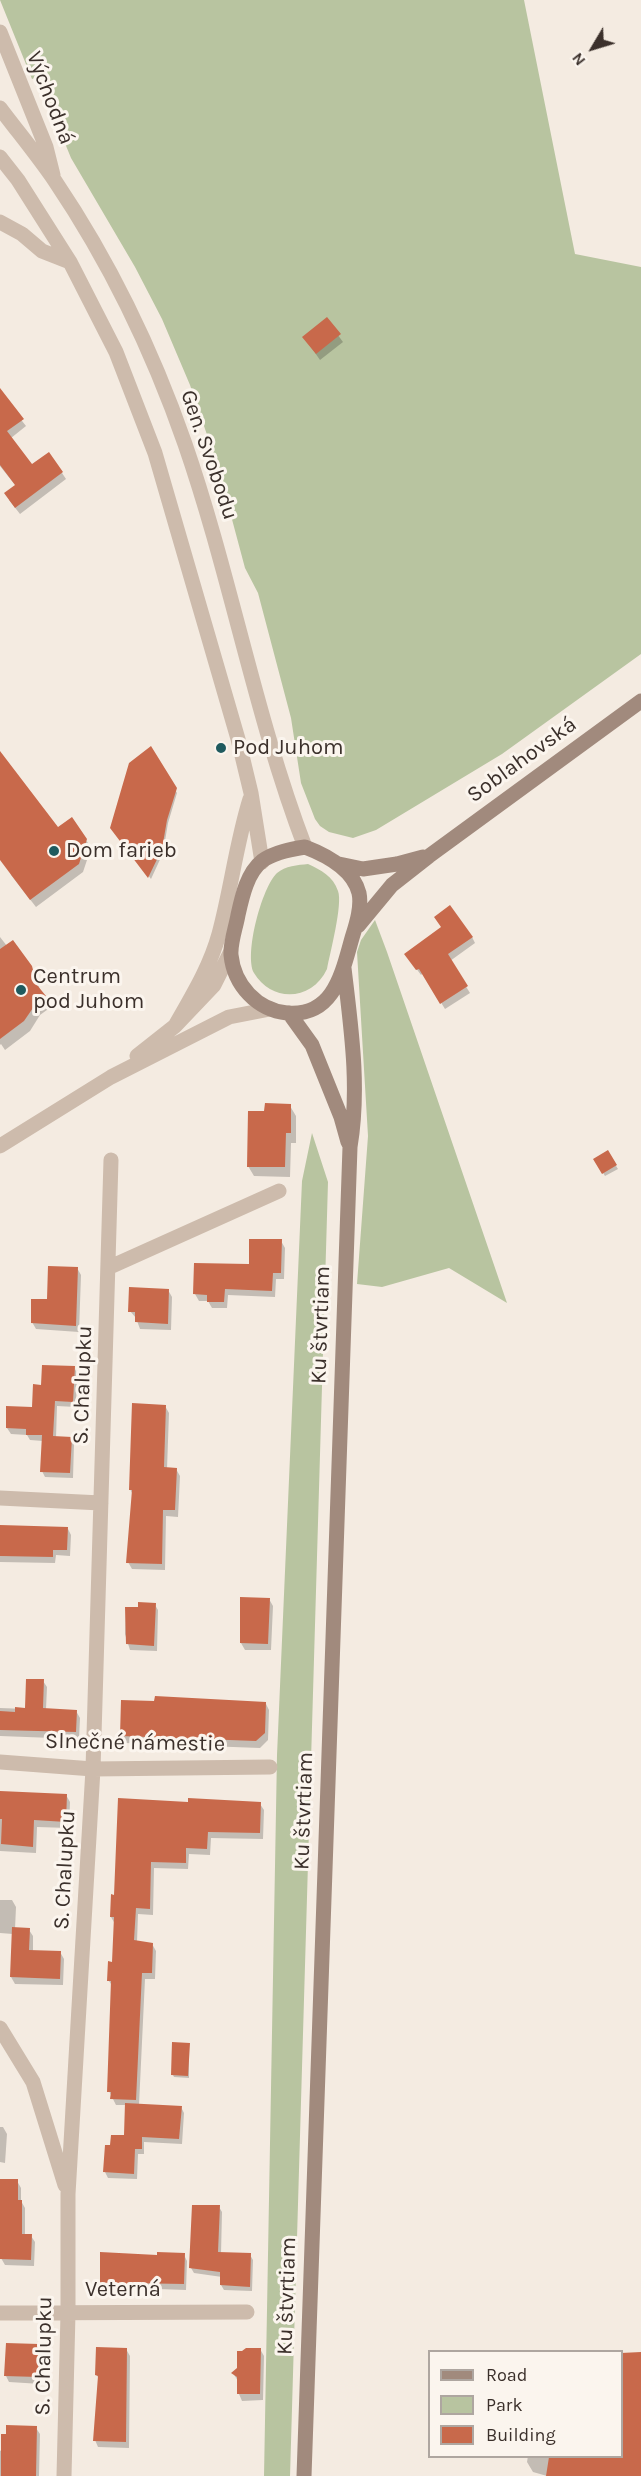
<!DOCTYPE html>
<html>
<head>
<meta charset="utf-8">
<style>
  body { margin:0 }
  #map { position:relative; width:641px; height:2476px; overflow:hidden; background:#f4ebe1; font-family:Karla,sans-serif }
  canvas { display:block }
  .legend { position:absolute; left:428px; top:2350px; width:195px; height:108px; box-sizing:border-box; background:#fbf5ee; border:2px solid #aea6a0; margin:0; padding:8px 10px; list-style:none; font-size:18px; color:#3b302b }
  .legend li { display:flex; align-items:center; gap:12px; height:30px }
  .legend b { width:30px; border:2px solid #aea6a0 }
  .north { position:absolute; left:563px; top:18px; width:60px; height:60px; -webkit-text-stroke:4px #fbf5ee; paint-order:stroke; rotate:232deg; font-size:16px; font-weight:700; line-height:24px; text-align:center; color:#3b302b }
  .north::after { content:''; display:block; margin:auto; width:21px; height:27px; background:#3b302b; clip-path:polygon(50% 0,100% 100%,50% 72%,0 100%) }
</style>
</head>
<body>
<div id="map">
<canvas width="641" height="2476"></canvas>
<ul class="legend">
<li><b style="height:8px;background:#a18a7d"></b>Road</li>
<li><b style="height:16px;background:#b8c4a0"></b>Park</li>
<li><b style="height:16px;background:#c8694b"></b>Building</li>
</ul>
<div class="north">N</div>
</div>
<script>
const context = document.querySelector('canvas').getContext('2d');
context.lineJoin = 'round';
function fillPath(path, color) { context.fillStyle = color; context.fill(path, 'evenodd'); }
function stroke(path, color, width, dash) { context.strokeStyle = color; context.lineWidth = width; context.lineCap = dash ? 'butt' : 'round'; context.setLineDash(dash || []); context.stroke(path); }
function write(font, color, halo, rows, align = 'center') {
  context.font = font + ' Karla,sans-serif'; context.lineWidth = 6; context.setLineDash([]); context.textBaseline = 'middle'; context.strokeStyle = halo; context.fillStyle = color; for (const [text, x, y, turn = 0] of rows) {
    context.save(); context.translate(x, y); context.rotate((+turn || 0) * Math.PI / 180); context.textAlign = isNaN(turn) ? turn : align; if (halo) context.strokeText(text, 0, 0); context.fillText(text, 0, 0); context.restore();
  }
}
const green = new Path2D(`
  M0,0H524L575,254L641,267V654L502,754L376,830L353,838L329,832L320,826L315,819L301,783L291,718L258,593L245,568L218,467L190,385L162,319L135,267L71,158L38,77L32,79Z
  M308,864C321,870 333,876 338,891C343,904 330,953 327,969C312,1001 272,1003 254,973C244,954 262,887 277,873C285,866 298,865 308,864Z
  M375,920L387,952L507,1303L449,1268L382,1287L357,1284L368,1136L357,952L361,940Z
  M312,1133L328,1182L290,2476H264L277,1755L302,1181Z`);
const shadow = new Path2D(`
  M326,319L343,342L320,360L304,337Z
  M0,393L26,426L11,438L32,466L62,473L66,479L20,514L9,500L16,486L0,466Z
  M151,749L177,793L168,823L163,853L151,879L114,831Z
  M0,763L58,829L86,840L91,848L83,872L36,907L11,875L0,833Z
  M442,928L472,937L475,943L450,961L470,993L445,1009L423,973L421,975L410,960Z
  M0,937L7,946L31,967L41,992L51,1007L40,1015L30,1031L5,1050L1,1044L0,1045Z
  M290,1106L296,1116V1143H291L290,1177L254,1176L248,1166L265,1112Z
  M607,1152L618,1169L605,1176L595,1160Z
  M281,1241L285,1248L284,1279H276L275,1297L228,1295L227,1308H212L208,1301H199L195,1294L250,1266Z
  M77,1268L81,1275L79,1332L36,1329L32,1322Z
  M168,1290L172,1297L171,1330L140,1329L136,1318L130,1311Z
  M74,1367L77,1373L76,1407L57,1406L56,1438H71L74,1444L73,1478L45,1477L42,1471L43,1441L30,1440L27,1435L11,1434L7,1428L8,1407L34,1409L43,1386Z
  M165,1406L169,1413L167,1469H176L180,1476L178,1517L166,1516L165,1570L132,1569L128,1562L133,1495L130,1489Z
  M0,1526L68,1529L71,1535L70,1556L56,1555L55,1563L0,1562Z
  M269,1599L273,1606L271,1650H245L241,1643Z
  M155,1605L158,1610L157,1651L130,1650L125,1634L126,1608L139,1609Z
  M43,1681L47,1687L46,1709L76,1711L80,1718L79,1739L0,1736V1708L27,1709Z
  M122,1702L266,1704L269,1710L268,1740L260,1748L125,1743L121,1736Z
  M0,1792L66,1795L70,1802L69,1828L37,1827L36,1853L0,1851Z
  M189,1803L260,1804L264,1810L263,1839L211,1838L210,1855L189,1854L188,1869L154,1868L153,1915L138,1914L137,1942L152,1944L156,1951L155,1979H145L139,2105L181,2107L184,2113L182,2144L144,2142V2154H138L137,2179L108,2178L105,2172L112,2147L125,2137L127,2105H116L109,2091L113,1987L109,1981L113,1963L115,1924L111,1917L116,1896Z
  M0,1900H12L16,1907L15,1929L29,1930L33,1936V1951L60,1952L64,1959L63,1985L15,1984L11,1977L13,1934L0,1933Z
  M189,2044V2078L174,2077L173,2075Z
  M0,2127H3L7,2134L5,2163L0,2162Z
  M0,2181H17L21,2188V2201L25,2208V2235L31,2236L35,2242L34,2266L5,2265L1,2258Z
  M219,2207L222,2212L221,2254L250,2255L253,2260L252,2291L224,2290L221,2285L222,2277L194,2273L191,2268Z
  M184,2255L187,2261L186,2290L130,2288V2293L105,2292L102,2285Z
  M38,2346L42,2353L41,2384L9,2382L6,2376Z
  M126,2349L130,2356L129,2448L98,2447L95,2440L99,2380L97,2375Z
  M260,2349L264,2356L263,2400L242,2401L239,2394L238,2381L233,2373Z
  M641,2353V2476H547L533,2472L527,2462L528,2456H622Z
  M36,2428L40,2434L39,2476H0V2451Z`);
const building = new Path2D(`
  M327,317L341,334L316,354L302,337Z
  M0,388L24,419L7,431L32,464L49,452L63,472L15,508L4,493L15,485L0,465Z
  M151,746L177,788L167,820L162,849L148,878L110,828L129,763Z
  M0,751L58,827L72,817L87,839L79,864L30,900L0,860Z
  M450,905L473,937L448,954L468,986L440,1004L419,969L416,970L404,954L441,927L434,917Z
  M13,940L32,966L37,985L46,996L35,1005L24,1021L0,1039V949Z
  M265,1103L291,1104V1133H286L285,1167H247L248,1111H264Z
  M608,1150L617,1165L602,1174L593,1159Z
  M249,1239H282L281,1273H273L272,1291L225,1289L224,1302H207V1295L193,1294L194,1263L249,1264Z
  M48,1266L78,1267L76,1326L31,1323V1299H47Z
  M129,1287L169,1289L168,1324L135,1322V1312H128Z
  M42,1365L75,1366L73,1402L55,1401L53,1436L72,1437L70,1473L40,1472L42,1435H26V1429L6,1428V1406L32,1407L33,1384L41,1385Z
  M132,1403L166,1405L164,1467L177,1468L175,1510H163L162,1564L126,1563L132,1490H129Z
  M0,1525L68,1527L67,1550H53V1557L0,1556Z
  M240,1597L270,1598L268,1644L240,1643Z
  M138,1602L156,1603L154,1646L126,1644L125,1607H138Z
  M26,1679H44L43,1708L77,1710L76,1732L0,1730V1711L15,1712V1707L25,1708Z
  M155,1696L266,1702L265,1733L256,1741L120,1736L121,1700L154,1701Z
  M0,1791L67,1794L66,1822L34,1820L33,1847L1,1844L2,1819H0Z
  M118,1798L188,1802V1798L261,1802L260,1833L208,1832L207,1849L186,1848V1863L151,1862L150,1909L136,1908L134,1940L153,1943L152,1973H142L136,2100L110,2099L111,2092H107L111,1981H107L108,1961L112,1962L114,1917H110L111,1894L114,1895Z
  M12,1927L30,1928L29,1950L61,1951L60,1979L10,1977Z
  M172,2042L190,2043L188,2076L171,2075Z
  M125,2103L182,2106L179,2139L142,2137V2149H135L134,2174L103,2172L105,2145H110L111,2135H124Z
  M0,2179H18V2200H22V2234H32L31,2260L0,2259Z
  M192,2205H220L218,2252L251,2253L250,2287L220,2285V2272L189,2268Z
  M100,2252L157,2255V2252L185,2253L184,2284L128,2283L127,2288L100,2286Z
  M6,2343L39,2344L38,2377L4,2376Z
  M96,2347L127,2348L126,2442L93,2441L98,2376L95,2375Z
  M246,2348H261L260,2394H237V2377L231,2373L237,2368V2351H242Z
  M641,2352V2476H546L549,2457H621V2353Z
  M6,2425L37,2426L36,2476H1V2434H6Z`);
const street = new Path2D(`
  M0,32L46,147L53,175
  M0,108C18,132 38,156 55,181C109,261 153,352 185,444C231,577 255,716 305,847
  M0,157L18,180L70,262L116,352L155,453L238,739L251,793L262,862
  M0,222L22,234L42,251L70,262
  M175,1026C192,996 210,967 219,934C231,890 236,844 250,799
  M137,1056L175,1026L214,985L230,953
  M0,1146L111,1077L229,1017L270,1009
  M110,1267L279,1191
  M0,1498L101,1503
  M0,1762L93,1769L270,1767
  M0,2028L33,2082L65,2185
  M0,2313L247,2312
  M64,2476L68,2313V2194L93,1769L111,1160`);
const secondary = new Path2D(`
  M305,847C326,855 353,869 359,893C362,907 356,925 352,938C342,973 334,1017 287,1013C257,1010 234,985 231,955C230,943 236,927 238,915C242,897 247,873 262,861C274,852 292,849 305,847Z
  M339,864L363,869L397,864L423,857
  M358,926L392,885L429,856L641,701
  M289,1013L312,1045L341,1117L348,1142
  M304,2476L350,1147C360,1087 351,1028 344,968`);
const markers = [
  [221,748,6,"#1f5a5e"],
  [54,851,6,"#1f5a5e"],
  [21,990,6,"#1f5a5e"]
];
const streetNames = [
  ["Východná",50,98,69],
  ["Gen. Svobodu",209,455,71],
  ["Soblahovská",522,760,-36],
  ["Ku štvrtiam",321,1325,-88],
  ["S. Chalupku",83,1385,-88],
  ["Slnečné námestie",135,1743,1],
  ["Ku štvrtiam",304,1811,-88],
  ["S. Chalupku",65,1870,-87],
  ["Veterná",123,2290],
  ["Ku štvrtiam",287,2296,-88],
  ["S. Chalupku",44,2356,-89]
];
const poiNames = [
  ["Pod Juhom",233,748],
  ["Dom farieb",66,851],
  ["Centrum",33,977],
  ["pod Juhom",33,1002]
];
fillPath(green, '#b8c4a0');
fillPath(shadow, '#0003');
fillPath(building, '#c8694b');
stroke(street, '#cdbbac', 15);
stroke(secondary, '#a18a7d', 15);
for (const [x, y, r, color] of markers) { const dot = new Path2D(); dot.arc(x, y, r, 0, 2 * Math.PI); context.fillStyle = color; context.fill(dot); stroke(dot, '#fbf5ee', 2); }
write('22px', '#3b302b', '#fbf5ee', streetNames);
write('22px', '#3b302b', '#fbf5ee', poiNames, 'left');
</script>
</body>
</html>
